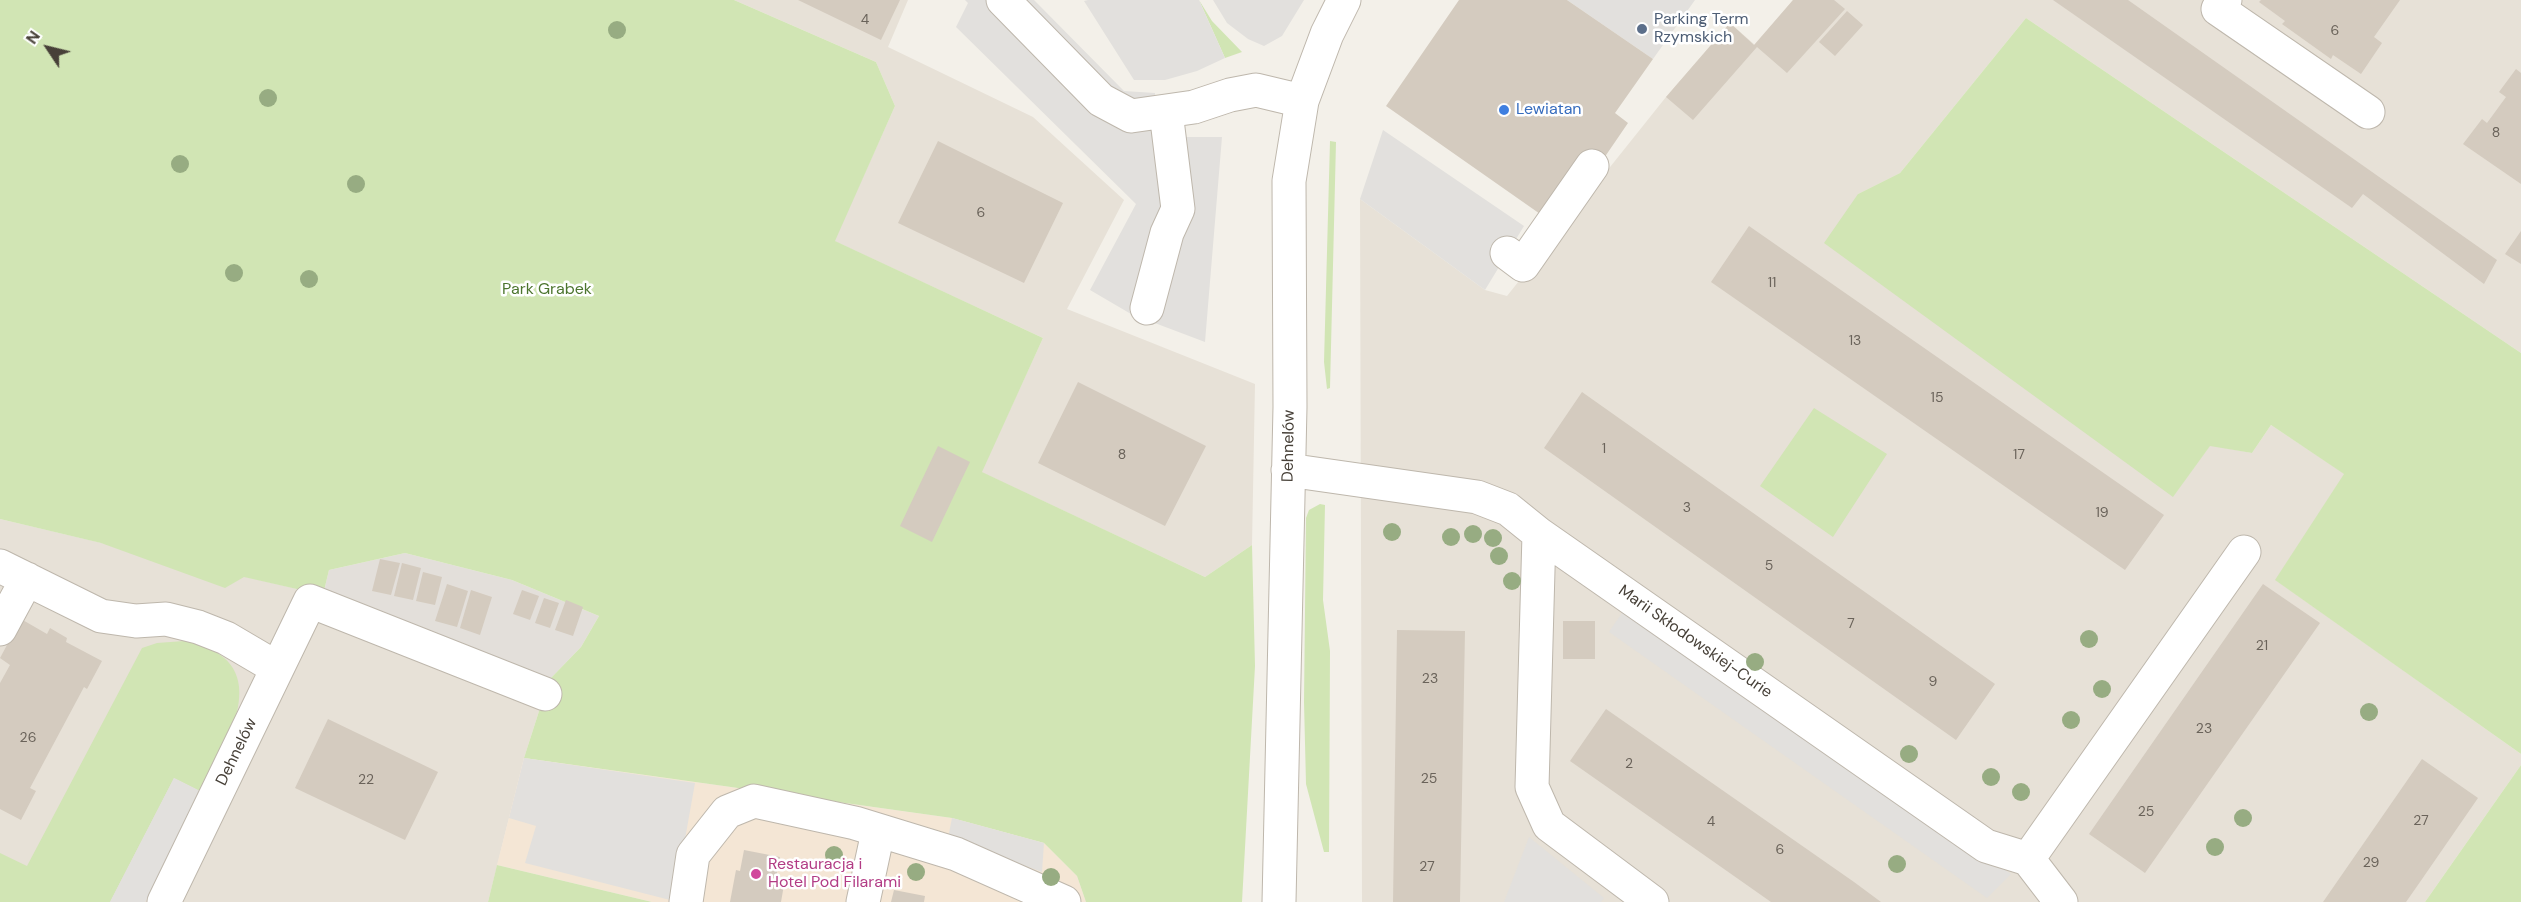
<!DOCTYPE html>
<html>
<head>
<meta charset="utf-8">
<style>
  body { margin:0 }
  #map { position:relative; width:2521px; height:902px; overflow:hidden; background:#f3f0e9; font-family:"DM Sans",sans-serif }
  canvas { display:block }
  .north { position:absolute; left:18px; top:18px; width:60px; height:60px; -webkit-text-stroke:4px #fff; paint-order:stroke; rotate:305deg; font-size:16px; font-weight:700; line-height:24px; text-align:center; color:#474038 }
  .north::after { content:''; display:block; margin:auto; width:21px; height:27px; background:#474038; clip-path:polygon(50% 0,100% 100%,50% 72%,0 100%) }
</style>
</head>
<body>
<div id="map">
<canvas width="2521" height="902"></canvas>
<div class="north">N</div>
</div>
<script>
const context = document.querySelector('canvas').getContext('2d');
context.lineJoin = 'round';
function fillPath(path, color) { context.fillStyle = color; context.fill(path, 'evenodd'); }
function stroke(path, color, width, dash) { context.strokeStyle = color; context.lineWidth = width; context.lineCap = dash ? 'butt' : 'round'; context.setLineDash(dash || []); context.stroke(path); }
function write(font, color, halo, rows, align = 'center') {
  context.font = font + ' "DM Sans",sans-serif'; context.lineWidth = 5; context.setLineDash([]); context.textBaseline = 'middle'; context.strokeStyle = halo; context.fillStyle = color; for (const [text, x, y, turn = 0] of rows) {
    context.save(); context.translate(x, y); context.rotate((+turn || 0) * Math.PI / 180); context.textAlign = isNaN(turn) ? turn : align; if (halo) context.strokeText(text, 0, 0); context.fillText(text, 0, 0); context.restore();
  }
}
const residential = new Path2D(`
  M734,0H908L888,47L1033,117L1124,200L1067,309L1255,384L1252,545L1205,577L981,472L1043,338L834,241L895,106L876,62Z
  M1793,0H2521V353L2026,18L1900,173L1858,194L2173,496L2210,445L2252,453L2271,425L2345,474L2276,580L2521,754V765L2425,902H1362L1360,199L1485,290L1507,296L1666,97L1730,23L1755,45Z
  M0,519L323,595L549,680L524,758L488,902H0Z`);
const commercial = new Path2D(`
  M524,758L952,818L1044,843L1077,876L1086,902H652L497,865Z`);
const industrial = new Path2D(`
  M405,553L512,580L599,616L581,647L549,680L323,595L329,570Z`);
const green = new Path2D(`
  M0,0H734L876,62L895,106L835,241L1043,338L982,472L1205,577L1252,545L1255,666L1242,902H1086L1077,876L1044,843L952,818L524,758L549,680L581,647L599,616L512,580L405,553L329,570L323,595L244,577L225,588L101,543L0,519Z
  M1199,0L1212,21L1242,52L1225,58Z
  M2026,18L2521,353V754L2275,580L2344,474L2271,425L2252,453L2210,446L2173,497L1824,243L1858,194L1900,173Z
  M1330,141L1336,142L1330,388L1327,389L1324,362Z
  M1814,408L1887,454L1833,537L1760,486Z
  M1320,504L1325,505L1323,600L1330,651L1329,852H1324L1306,784L1304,702L1306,518L1309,510Z
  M184,641C278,659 230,737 202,792L174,778L110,902H0V853L27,866L142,648L157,643Z
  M2521,765V902H2425Z
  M497,865L652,902H488Z`);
const parking = new Path2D(`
  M965,0H1034L1124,91L1155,93L1157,137H1222L1205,342L1131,314L1090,290L1136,204L956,27L968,3Z
  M1088,0H1199L1225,58L1197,71L1165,80H1134L1084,1Z
  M1213,0H1304L1282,36L1264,46L1248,39L1227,23Z
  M1567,0H1695L1653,59Z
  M1383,130L1524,226L1485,290L1360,199Z
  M1626,607L2011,874L1987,898L1609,632Z
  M524,758L695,783L674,901L525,863L536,826L509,818Z
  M174,778L202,792L145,902H110Z
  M952,818L1044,843L1042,872L948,838Z
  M1529,837L1604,898L1601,902H1504Z`);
const building = new Path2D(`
  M798,0H900L881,40Z
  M1459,0H1567L1653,59L1615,113L1628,123L1602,161L1543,216L1386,106Z
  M1793,0H1834L1845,9L1787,73L1757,47L1693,120L1666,97L1730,23L1754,45Z
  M2053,0H2128L2497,260L2484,284L2363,194L2352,208Z
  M2261,0H2400L2374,37L2382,43L2361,74L2333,55L2331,59L2282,24L2285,21L2259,2Z
  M1847,11L1863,25L1835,56L1819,42Z
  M2516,69L2521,73V184L2463,144L2482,119L2487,123L2506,97L2499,92Z
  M938,141L1063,203L1024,283L898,223Z
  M1749,226L2164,515L2125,570L1711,282Z
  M2521,231V264L2505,254Z
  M1078,382L1206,446L1165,526L1038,463Z
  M1582,392L1995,684L1956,740L1544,448Z
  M938,446L970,462L932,542L900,526Z
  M380,559L400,563L391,595L372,591Z
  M402,563L421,568L413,600L394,596Z
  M423,572L442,577L435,605L416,601Z
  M447,584L468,591L457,627L435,621Z
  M2263,584L2320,623L2145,873L2089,834Z
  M471,590L492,597L480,635L460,628Z
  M522,590L539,596L530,620L513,614Z
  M544,598L559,603L550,628L535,623Z
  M566,600L583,607L573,636L555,630Z
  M21,619L47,634L50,628L67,638L66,642L102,661L87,689L84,687L30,788L36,791L21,820L0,809V683L10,665L0,658Z
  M1563,621H1595V659H1563Z
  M1397,630L1465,631L1460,902H1393Z
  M1606,709L1854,882L1881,902H1771L1734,876L1570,761Z
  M328,719L438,772L405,840L295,788Z
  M2422,759L2478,798L2420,882L2406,902H2323Z
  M744,850L780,857L776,878L785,879L781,902H730L736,870L740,871Z
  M894,890L925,896L924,902H891Z`);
const minor = new Path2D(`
  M1003,0L1101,100L1131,116L1194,107L1230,95L1256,90L1302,101
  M2225,0L2218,9L2368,112
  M1507,253L1523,265L1592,166
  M1147,308L1167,233L1178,209L1166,112
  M1288,470L1477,497L1508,509L1539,534L1986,846L2028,859L2061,902
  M1539,534L1532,787L1549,825L1652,902
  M0,566L101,616L136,621L166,619L198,627L226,638L277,668
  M0,629L27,579
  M2028,859L2244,552
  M164,902L310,601L545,694
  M686,902L693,855L727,812L754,801L855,823L956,854L1064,902
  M863,902L878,832
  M1279,902L1290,407L1289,181L1302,101L1327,34L1344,0`);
const trees = [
  [617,30],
  [268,98],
  [180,164],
  [356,184],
  [234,273],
  [309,279],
  [1392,532],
  [1473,534],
  [1451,537],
  [1493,538],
  [1499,556],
  [1512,581],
  [2089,639],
  [1755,662],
  [2102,689],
  [2369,712],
  [2071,720],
  [1909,754],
  [1991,777],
  [2021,792],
  [2243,818],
  [2215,847],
  [834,855],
  [1897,864],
  [916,872],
  [1051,877]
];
const markers = [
  [1642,29,6,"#5c6f8a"],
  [1504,110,6,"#3f7fe0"],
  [756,874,6,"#d1479c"]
];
const numberNames = [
  ["4",865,20],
  ["6",2335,31],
  ["8",2496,133],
  ["6",981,213],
  ["11",1772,283],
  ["13",1855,341],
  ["15",1937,398],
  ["1",1604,449],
  ["8",1122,455],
  ["17",2019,455],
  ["3",1687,508],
  ["19",2102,513],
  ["5",1769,566],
  ["7",1851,624],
  ["21",2262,646],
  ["23",1430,679],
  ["9",1933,682],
  ["23",2204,729],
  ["26",28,738],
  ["2",1629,764],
  ["25",1429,779],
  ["22",366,780],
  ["25",2146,812],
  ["27",2421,821],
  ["4",1711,822],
  ["6",1780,850],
  ["29",2371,863],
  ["27",1427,867]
];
const serviceNames = [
  ["Parking Term",1654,20],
  ["Rzymskich",1654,38]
];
const shopNames = [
  ["Lewiatan",1516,110]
];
const parkNames = [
  ["Park Grabek",547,290]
];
const streetNames = [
  ["Dehnelów",1289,446,-89],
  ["Marii Skłodowskiej-Curie",1695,642,35],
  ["Dehnelów",237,752,-64]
];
const hotelNames = [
  ["Restauracja i",768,865],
  ["Hotel Pod Filarami",768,883]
];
fillPath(residential, '#e7e1d7');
fillPath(commercial, '#f4e6d5');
fillPath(industrial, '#e3dfda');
fillPath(green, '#d1e5b4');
fillPath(parking, '#e2e0dd');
fillPath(building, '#d4cbbf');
stroke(minor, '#beb7ac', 35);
stroke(minor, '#fff', 33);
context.fillStyle = '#97ac82';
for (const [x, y] of trees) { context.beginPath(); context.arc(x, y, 9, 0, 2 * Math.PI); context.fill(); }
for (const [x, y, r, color] of markers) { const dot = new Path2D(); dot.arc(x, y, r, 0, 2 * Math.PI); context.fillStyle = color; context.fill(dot); stroke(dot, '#fff', 2); }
write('14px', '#6a635a', null, numberNames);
write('16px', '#4e5e75', '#fff', serviceNames, 'left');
write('16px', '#366cbe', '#fff', shopNames, 'left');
write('16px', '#4c752e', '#fff', parkNames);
write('16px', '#474038', '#fff', streetNames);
write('16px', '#b23c85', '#fff', hotelNames, 'left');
</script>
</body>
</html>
